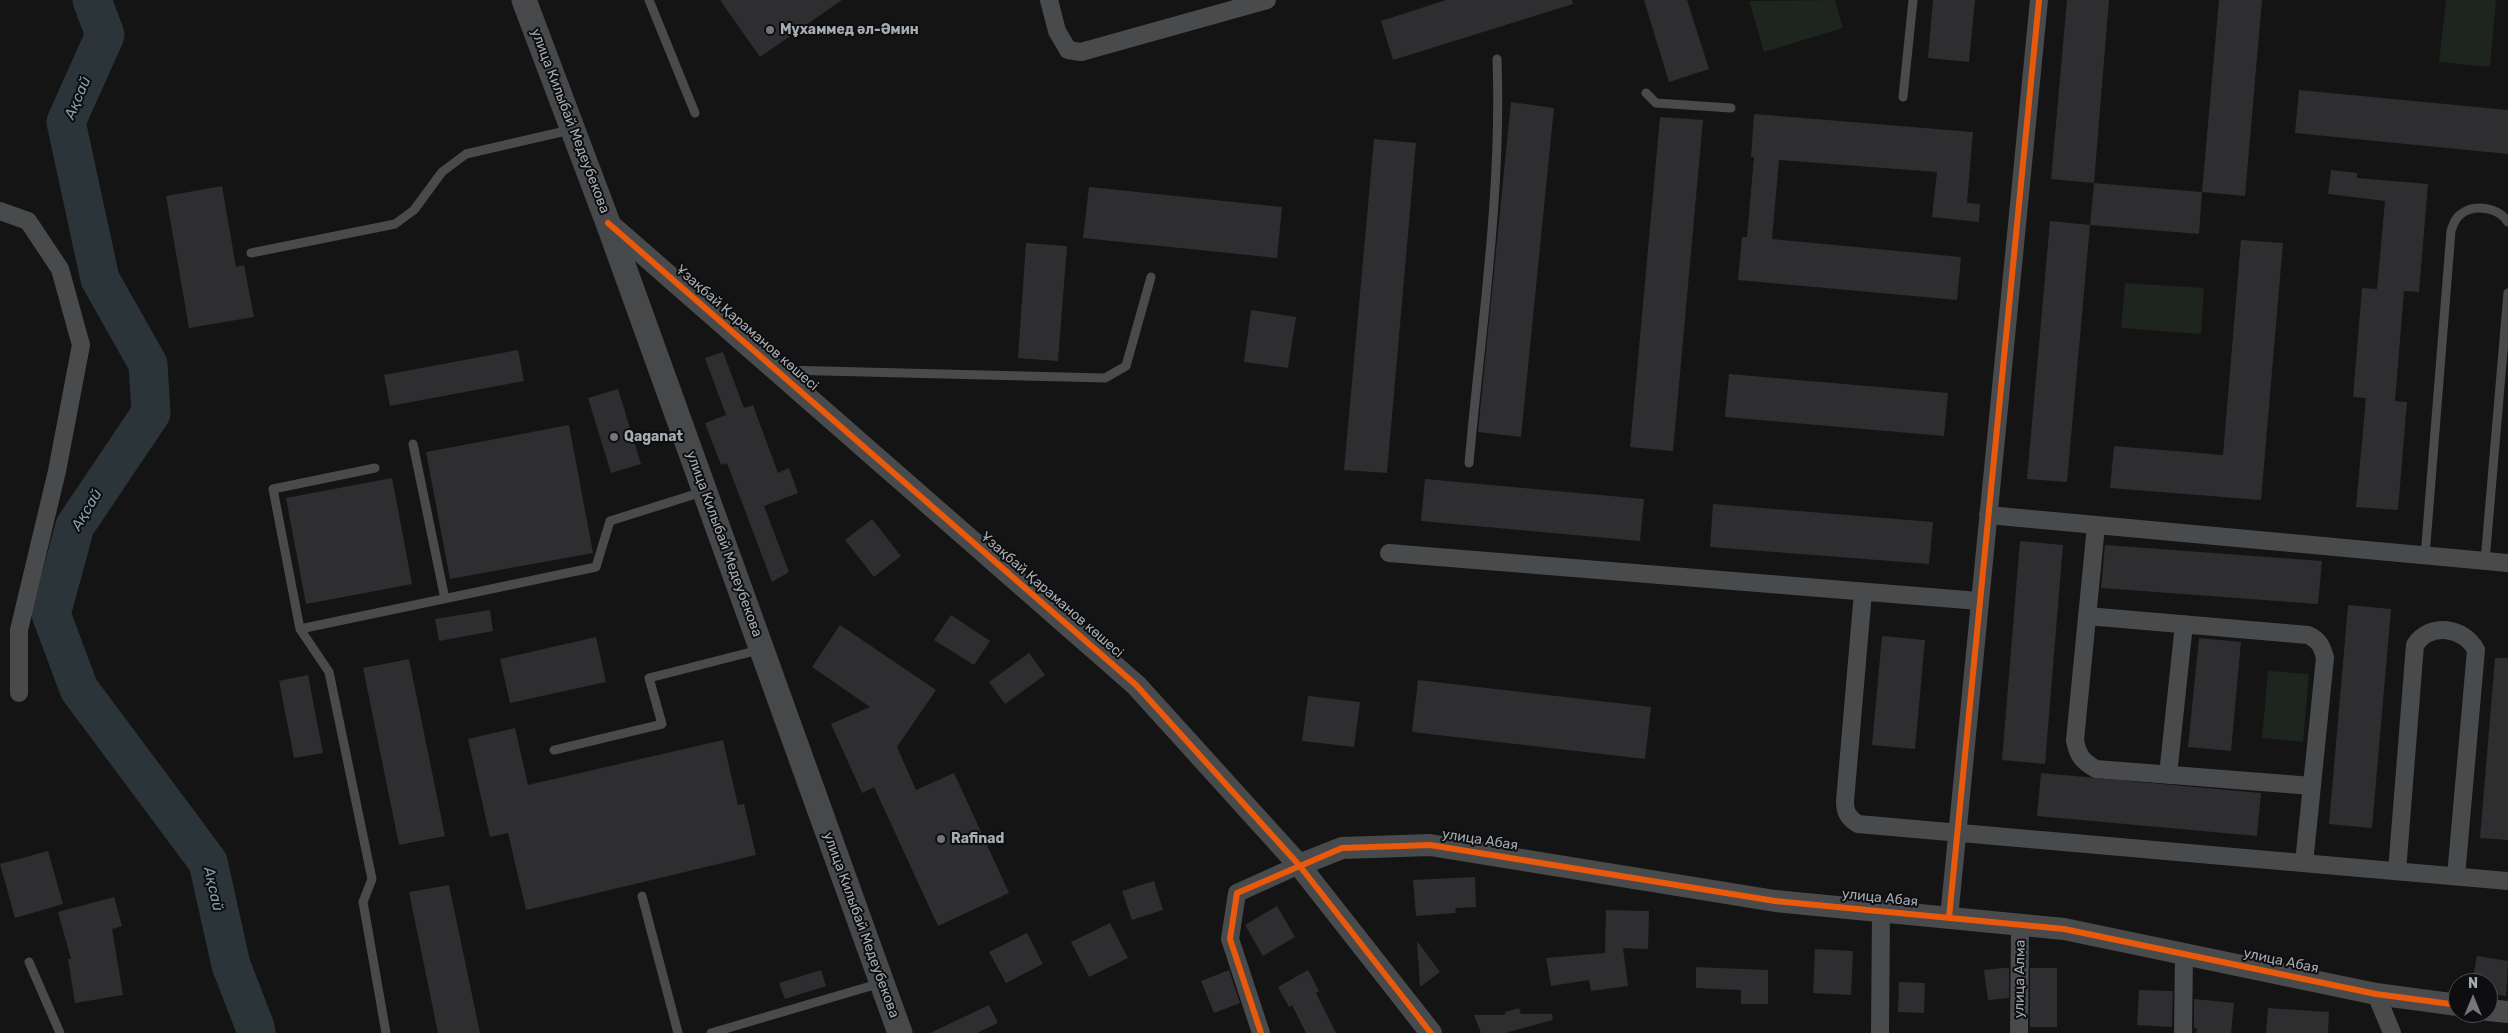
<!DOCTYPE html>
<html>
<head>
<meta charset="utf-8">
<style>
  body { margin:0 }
  #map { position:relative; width:2508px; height:1033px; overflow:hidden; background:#141414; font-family:Rubik,sans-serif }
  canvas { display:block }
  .north { position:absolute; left:2448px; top:973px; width:50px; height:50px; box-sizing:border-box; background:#0e0e10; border:1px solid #4b4d52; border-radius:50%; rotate:0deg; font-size:14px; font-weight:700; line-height:20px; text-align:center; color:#a6acb4 }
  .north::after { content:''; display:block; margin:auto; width:18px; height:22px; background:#73777c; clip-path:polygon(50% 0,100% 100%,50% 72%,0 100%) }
</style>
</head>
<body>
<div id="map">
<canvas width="2508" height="1033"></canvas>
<div class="north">N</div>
</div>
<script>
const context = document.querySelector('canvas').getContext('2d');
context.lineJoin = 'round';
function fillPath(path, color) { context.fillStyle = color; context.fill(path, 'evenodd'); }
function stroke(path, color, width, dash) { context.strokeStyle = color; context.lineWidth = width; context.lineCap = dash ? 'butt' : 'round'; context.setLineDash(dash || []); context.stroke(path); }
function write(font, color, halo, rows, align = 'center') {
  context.font = font + ' Rubik,sans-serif'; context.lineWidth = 4; context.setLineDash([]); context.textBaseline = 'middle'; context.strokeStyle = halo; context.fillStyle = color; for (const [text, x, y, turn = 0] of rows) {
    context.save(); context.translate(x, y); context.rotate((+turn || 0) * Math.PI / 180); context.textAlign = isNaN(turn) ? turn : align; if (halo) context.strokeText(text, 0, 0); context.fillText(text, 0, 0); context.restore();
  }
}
const green = new Path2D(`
  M1835,0L1843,28L1764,52L1749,1Z
  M2446,0H2496L2490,67L2439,62Z
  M2125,283L2204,288L2201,334L2121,328Z
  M2268,671L2309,674L2303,742L2262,738Z`);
const river = new Path2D(`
  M92,0L105,35L66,122L100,279L148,364L151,413L75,526L51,614L79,689L208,862L231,965L255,1027L256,1033`);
const building = new Path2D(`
  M720,0H842L760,57Z
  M1446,0H1572L1573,4L1393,60L1381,21Z
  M1644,0H1687L1709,69L1669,82Z
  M1933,0H1975L1969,62L1928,58Z
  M2067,0H2109L2094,183L2051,179Z
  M2219,0H2262L2245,196L2202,192Z
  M2299,90L2508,110V154L2295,133Z
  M1511,102L1554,108L1521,437L1478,432Z
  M1754,114L1973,132L1967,203L1980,204L1979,222L1932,217L1937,172L1779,160L1772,239L1961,257L1957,300L1738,280L1742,237H1747L1754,157H1751Z
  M1660,117L1703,120L1673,451L1630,447Z
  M1374,139L1416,143L1387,473L1344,470Z
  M2331,170L2357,173V178L2428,184L2419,292L2404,291L2395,401L2407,402L2398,510L2356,507L2366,398L2353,397L2362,288L2377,289L2385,201L2328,194Z
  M2094,183L2202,192L2199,234L2090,225Z
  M222,186L236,267L244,265L254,317L189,328L166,196Z
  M1089,187L1282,207L1277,258L1083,238Z
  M2050,221L2090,225L2067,482L2027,479Z
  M2241,240L2283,243L2261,500L2110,488L2114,446L2223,455Z
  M1026,243L1067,246L1058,361L1018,358Z
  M1251,310L1296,317L1288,368L1244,362Z
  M518,350L524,381L390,406L384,375Z
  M723,352L744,408L753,405L778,473L789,468L798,493L764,506L789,572L772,582L727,463L721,465L705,423L726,415L705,358Z
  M1729,374L1948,393L1944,436L1725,417Z
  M618,389L641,464L611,473L588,398Z
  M569,425L593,553L450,579L426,452Z
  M392,478L412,584L306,604L286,498Z
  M1425,479L1644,499L1640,541L1421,521Z
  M1713,504L1933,522L1929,564L1710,547Z
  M872,519L901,556L874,577L845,540Z
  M2020,541L2063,545L2045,764L2002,760Z
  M2105,545L2322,561L2318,604L2101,588Z
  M2348,605L2391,609L2372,828L2329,824Z
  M490,610L493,631L439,641L435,619Z
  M951,615L990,641L974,665L934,640Z
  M840,625L936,690L897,747L916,790L954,773L1009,893L938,926L874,787L862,793L831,724L870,707L812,667Z
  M1882,636L1925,640L1915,749L1872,745Z
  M596,637L606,682L510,703L500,659Z
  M2199,638L2241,642L2231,751L2188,747Z
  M1029,653L1045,675L1005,704L989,682Z
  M2495,658H2508V840L2480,838Z
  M409,659L445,836L399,845L363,668Z
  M308,675L323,753L294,758L279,681Z
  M1418,680L1651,707L1645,759L1412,732Z
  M1308,696L1360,702L1354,747L1302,741Z
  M515,728L528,785L723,740L738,805L744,804L756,855L526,910L508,833L490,837L468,739Z
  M2041,773L2261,793L2257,836L2037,816Z
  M48,851L63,904L15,918L0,864Z
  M1475,877L1476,907L1455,908L1456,913L1416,916L1413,880Z
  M1154,881L1163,910L1132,920L1122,891Z
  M449,885L480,1033H438L409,892Z
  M114,897L122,926L112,929L123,995L75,1003L68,959H71L58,912Z
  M1277,906L1295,937L1263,956L1245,925Z
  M1606,910L1649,911L1648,949L1623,948L1628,986L1591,991L1589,980L1551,986L1546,958L1605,953Z
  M1110,923L1128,958L1089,977L1071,942Z
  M1027,933L1043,964L1006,983L989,952Z
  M1417,941L1440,972L1420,987Z
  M1815,949L1853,951L1851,995L1813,993Z
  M2477,956L2508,961L2506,996L2488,993V983H2472Z
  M1696,967L1768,970V1004H1741V990L1696,988Z
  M2004,968H2009V998L1988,1000L1984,970Z
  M2030,968H2057V1027H2030Z
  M821,970L826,986L785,999L779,983Z
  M1229,970L1240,1003L1214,1013L1201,981Z
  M1308,970L1319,991L1316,993L1336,1033H1306L1292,1005L1289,1007L1278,987Z
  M1899,982L1925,983L1924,1013L1898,1012Z
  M2139,990L2173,991L2172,1027L2137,1025Z
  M2194,999L2234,1003L2231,1033H2196L2197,1028H2194Z
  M989,1005L998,1023L977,1033H930Z
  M1519,1008L1521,1014H1552L1553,1020L1505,1033H1481L1474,1015H1505V1012Z
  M2268,1008L2329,1012L2328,1033H2266Z`);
const service = new Path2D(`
  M649,0L695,113
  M1646,93L1656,103L1731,108
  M1903,97L1913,0
  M251,253L395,224L414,210L442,172L466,154L570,130
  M783,370L1105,378L1126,366L1151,277
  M413,444L445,599
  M1469,463C1481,329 1502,193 1497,59
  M375,468L273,489L300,629L329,672L372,879L363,902L386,1033
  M2425,556L2451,231C2453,225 2455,218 2461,214C2475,203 2499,208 2508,222
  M2485,561L2508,293
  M300,629L596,567L610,521L702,492
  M554,750L662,724L649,678L759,650
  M642,896L678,1033
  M29,962L60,1033
  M711,1033L881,983`);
const minor = new Path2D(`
  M1049,0L1057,31L1068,50L1081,52L1267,0
  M0,211L28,221L60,269L81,345L57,471L19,630V693
  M1988,515L2508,563
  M2096,526L2075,740C2078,756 2082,761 2096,769L2312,786
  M1389,553L1979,601
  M1863,592L1845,801C1845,812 1848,818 1858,824L2508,881
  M2087,616L2308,635C2319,640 2322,646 2325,658L2304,863
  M2168,775L2184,624
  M2397,871L2415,645C2430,622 2464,627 2476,650L2456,876
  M1949,918L2039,0
  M2376,994L2392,1033
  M1261,1033L1230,939L1237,893L1299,865
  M1880,1033L1881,911
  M2019,1033L2020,925
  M2183,1033L2184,954`);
const tertiary = new Path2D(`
  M608,223L1136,685L1299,865L1431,1033
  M1299,865L1342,848L1430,845L1775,901L2064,929L2376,994L2458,1005
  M2488,1010L2508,1012`);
const secondary = new Path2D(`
  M524,0L608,223L900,1033`);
const cycleway = new Path2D(`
  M608,223L1136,685L1299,865L1431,1033
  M1949,918L2039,0
  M1261,1033L1230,939L1237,893L1342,848L1430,845L1775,901L2064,929L2376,994L2458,1005`);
const markers = [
  [770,30,5,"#73777c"],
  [614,437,5,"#73777c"],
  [941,839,5,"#73777c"]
];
const poiNames = [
  ["Мұхаммед әл-Әмин",780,30],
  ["Qaganat",624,437],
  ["Rafinad",951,839]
];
const streetNames = [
  ["улица Килыбай Медеубекова",570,121,69],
  ["Ұзақбай Қараманов көшесі",747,328,41],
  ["улица Килыбай Медеубекова",724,544,70],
  ["Ұзақбай Қараманов көшесі",1052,595,41],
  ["улица Абая",1480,840,9],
  ["улица Абая",1880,898,6],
  ["улица Килыбай Медеубекова",861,925,70],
  ["улица Абая",2281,961,12],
  ["улица Алма",2020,979,-89]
];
const waterNames = [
  ["Ақсай",78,98,-67],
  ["Ақсай",87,510,-59],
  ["Ақсай",213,889,77]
];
fillPath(green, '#1e241e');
stroke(river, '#2b3438', 39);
fillPath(building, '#2e2e30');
stroke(service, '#484a4c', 9);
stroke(minor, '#484a4c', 18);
stroke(tertiary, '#484a4c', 22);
stroke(secondary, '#47484a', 25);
stroke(cycleway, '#e8590c', 6);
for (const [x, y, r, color] of markers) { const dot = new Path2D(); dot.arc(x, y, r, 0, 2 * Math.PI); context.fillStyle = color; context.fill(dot); stroke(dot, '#0e0e10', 2); }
write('bold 14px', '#a6acb4', '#0e0e10', poiNames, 'left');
write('14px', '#a6acb4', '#0e0e10', streetNames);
write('italic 15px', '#7f9ead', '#0e0e10', waterNames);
</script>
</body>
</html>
